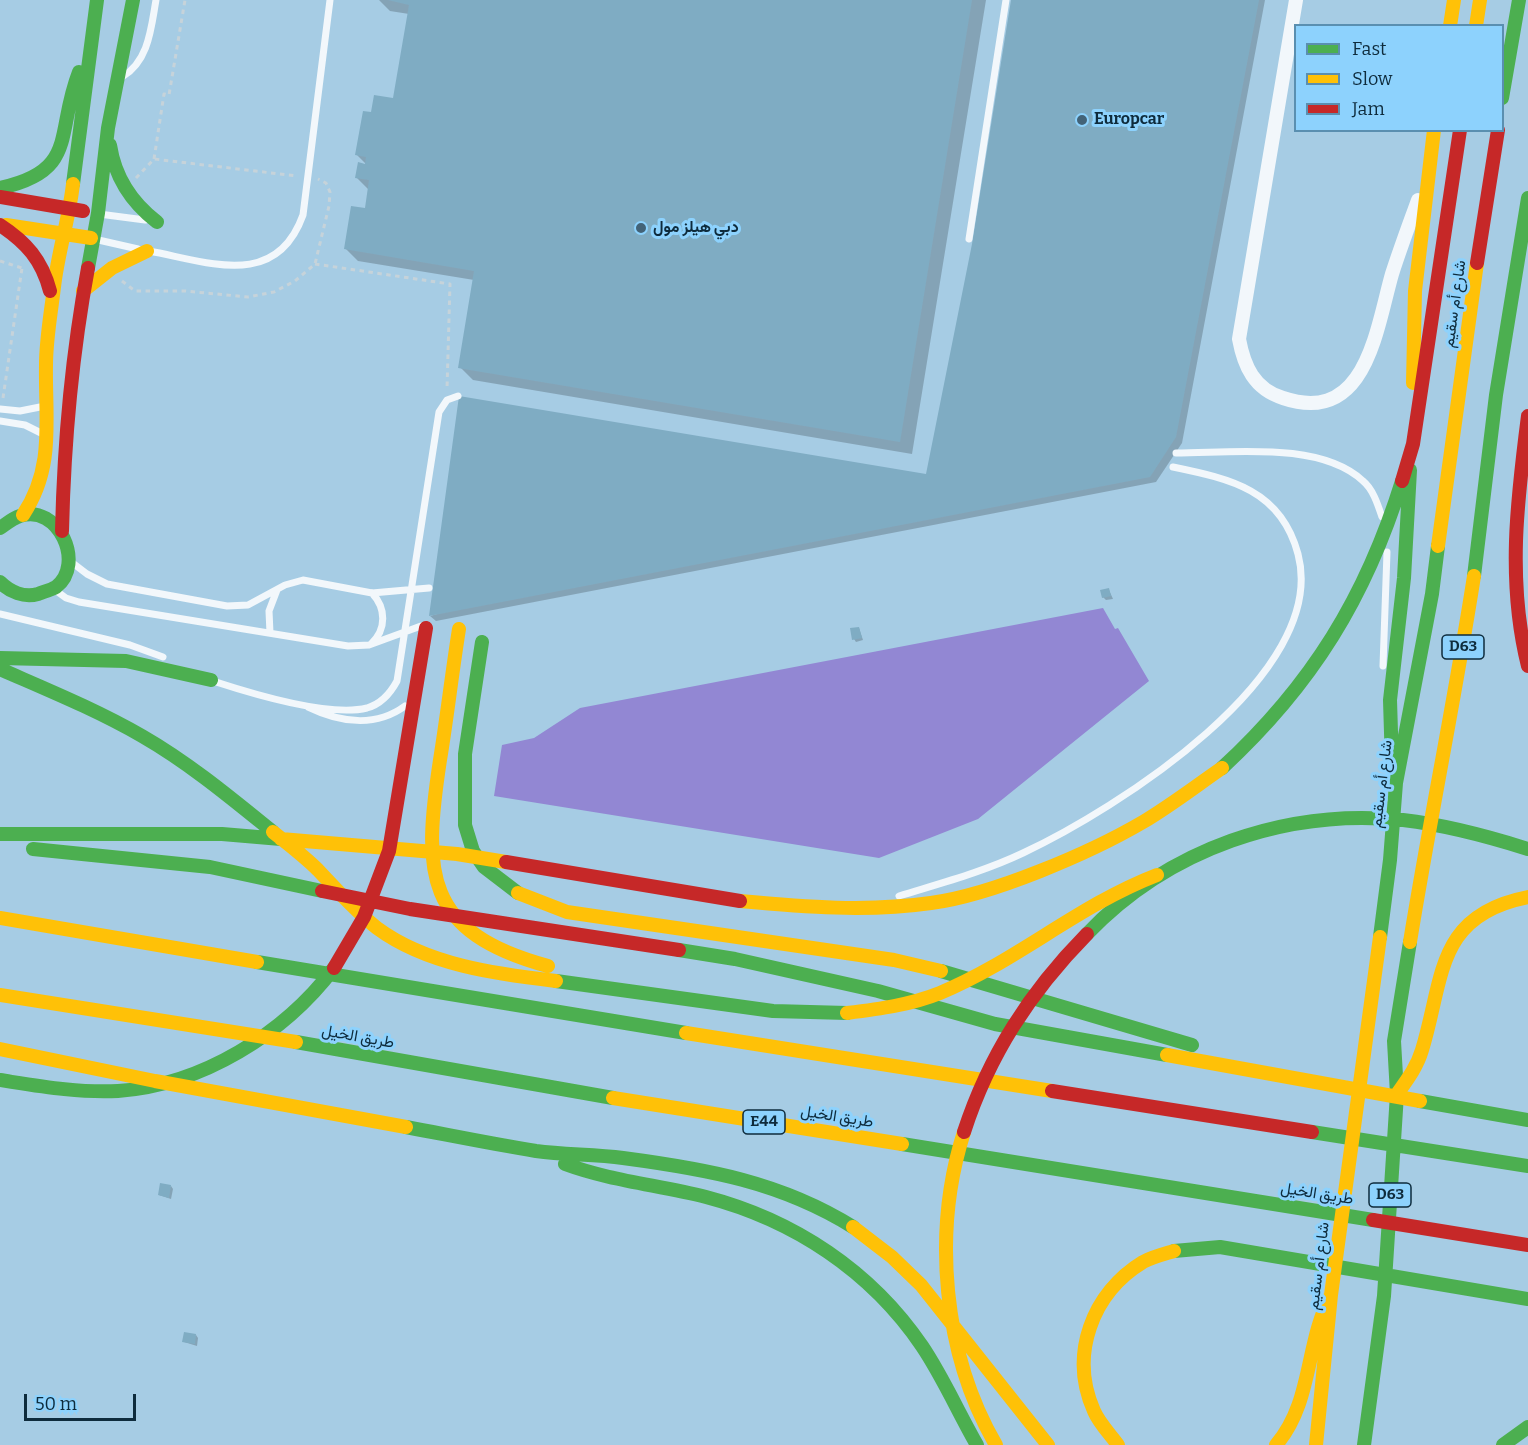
<!DOCTYPE html>
<html>
<head>
<meta charset="utf-8">
<style>
  body { margin:0 }
  #map { position:relative; width:1528px; height:1445px; overflow:hidden; background:#a6cce4; font-family:Bitter,serif }
  canvas { display:block }
  .legend { position:absolute; left:1294px; top:24px; width:210px; height:108px; box-sizing:border-box; background:#8dd2fd; border:2px solid #5a8fb0; margin:0; padding:8px 10px; list-style:none; font-size:18px; color:#0e2b3c }
  .legend li { display:flex; align-items:center; gap:12px; height:30px }
  .legend b { width:30px; border:2px solid #5a8fb0 }
  .scale { position:absolute; left:24px; top:1394px; width:112px; height:27px; box-sizing:border-box; border:3px solid #0e2b3c; border-top:0; padding-left:8px; font-size:18px; line-height:21px; white-space:nowrap; color:#0e2b3c; -webkit-text-stroke:4px #8dd2fd; paint-order:stroke }
</style>
</head>
<body>
<div id="map">
<canvas width="1528" height="1445"></canvas>
<ul class="legend">
<li><b style="height:8px;background:#4caf50"></b>Fast</li>
<li><b style="height:8px;background:#ffc107"></b>Slow</li>
<li><b style="height:8px;background:#c62828"></b>Jam</li>
</ul>
<div class="scale">50 m</div>
</div>
<script>
const context = document.querySelector('canvas').getContext('2d');
context.lineJoin = 'round';
function fillPath(path, color) { context.fillStyle = color; context.fill(path, 'evenodd'); }
function stroke(path, color, width, dash) { context.strokeStyle = color; context.lineWidth = width; context.lineCap = dash ? 'butt' : 'round'; context.setLineDash(dash || []); context.stroke(path); }
function write(font, color, halo, rows, align = 'center') {
  context.font = font + ' Bitter,Vazirmatn,serif'; context.lineWidth = 6; context.setLineDash([]); context.textBaseline = 'middle'; context.strokeStyle = halo; context.fillStyle = color; for (const [text, x, y, turn = 0] of rows) {
    context.save(); context.translate(x, y); context.rotate((+turn || 0) * Math.PI / 180); context.textAlign = isNaN(turn) ? turn : align; if (halo) context.strokeText(text, 0, 0); context.fillText(text, 0, 0); context.restore();
  }
}
const water = new Path2D(`
  M1103,608L1115,629L1118,628L1149,681L978,819L879,858L494,796L502,745L534,738L580,708Z`);
const shadow = new Path2D(`
  M379,0H986L912,454L473,380L460,367L474,280L358,261L345,248L366,210L369,190L357,178L368,166L357,155L372,114L395,100L409,14L390,11Z
  M1013,0H1265L1182,443L1156,482L436,621L430,616L927,475L974,245Z
  M1109,590L1113,599L1106,600L1103,597Z
  M859,628L863,640L856,642L854,639Z
  M171,1186L173,1189L171,1199L159,1195Z
  M196,1335L198,1338L197,1346L184,1342Z`);
const building = new Path2D(`
  M388,0H972L900,442L458,368L474,271L344,249L351,206L365,208L369,180L355,178L358,162L365,164L366,157L355,155L363,111L371,112L374,95L393,98L409,5Z
  M1011,0H1259L1176,437L1150,477L429,616L459,396L926,474L972,244Z
  M1109,588L1111,596L1102,598L1100,590Z
  M859,627L862,638L852,640L850,628Z
  M160,1183L171,1185L169,1198L158,1195Z
  M184,1332L196,1334L195,1344L182,1342Z`);
const path = new Path2D(`
  M154,159L164,94L169,95L185,0
  M136,178L154,159L297,176
  M0,261L22,268
  M315,264L450,284L447,389
  M122,281L135,291H185L248,297L274,292L295,281L315,264L329,206L330,192L326,183L318,179
  M3,398L22,268`);
const lane = new Path2D(`
  M122,77C149,61 151,28 156,0
  M99,214L145,220
  M94,239L138,249
  M969,239L1006,0
  M149,251C209,262 276,290 303,215L330,0
  M0,409L20,411L45,406
  M0,421L25,425L43,434
  M1176,453C1232,453 1320,441 1363,481C1373,489 1378,505 1382,517
  M70,561L87,574L107,584L227,606L248,605L285,585L303,580L372,593L429,588
  M55,590L66,598L79,602L348,646L369,645L421,626
  M0,614L130,645L163,657
  M270,633L269,611L277,590
  M371,644C387,629 386,608 372,593
  M1383,666L1387,552
  M216,682C253,694 330,717 367,708C381,704 390,694 397,681L439,412L447,400L458,396
  M308,707C339,722 375,728 405,706
  M899,896C941,883 983,872 1023,853C1115,810 1330,675 1298,554C1281,490 1231,479 1173,467`);
const street = new Path2D(`
  M1296,0L1239,339C1244,366 1254,389 1283,398C1366,426 1376,330 1392,274C1400,249 1409,225 1418,200`);
const fast = new Path2D(`
  M1502,98L1519,0
  M110,145C115,178 131,202 157,222
  M73,184L97,0
  M0,188C79,171 55,133 79,72
  M88,268L98,213L108,128L133,0
  M0,528C6,524 13,518 20,516C58,503 86,564 56,587C51,590 43,592 38,594C24,598 10,592 0,582
  M1474,576L1496,395L1528,198
  M482,642L465,754V825L473,851L484,867L518,893
  M0,658L126,661L211,680
  M0,669C48,690 97,710 142,736C189,763 231,798 273,832
  M1392,765L1390,700L1404,578L1410,470
  M1222,768C1312,685 1366,597 1402,481
  M0,834H222L281,839
  M33,849L210,867L322,891
  M1087,934C1168,849 1286,808 1403,820C1446,825 1487,836 1528,849
  M1380,937L1390,860L1396,783L1432,594L1438,546
  M679,950L735,959L878,991L995,1024L1167,1055
  M257,962L686,1033
  M941,971L1192,1045
  M556,981L773,1011L847,1013
  M296,1042L613,1098
  M0,1080C39,1086 78,1093 118,1091C202,1085 284,1034 334,968
  M1420,1101L1528,1120
  M406,1127C449,1135 493,1144 536,1151C565,1155 594,1154 623,1158C706,1169 781,1182 853,1227
  M1312,1132L1528,1166
  M902,1144L1373,1220
  M565,1164C611,1181 659,1185 706,1197C794,1220 871,1271 922,1346C943,1377 958,1412 977,1445
  M1174,1251L1220,1247L1528,1299
  M1364,1445L1384,1296L1397,1094L1394,1041L1410,942
  M1503,1445L1528,1427`);
const slow = new Path2D(`
  M1450,26L1454,0
  M1476,26L1480,0
  M6,225L91,238
  M83,291L112,268L147,251
  M1413,383L1415,291L1434,130
  M23,515C55,467 45,420 46,365C46,339 51,313 54,287C58,252 69,219 73,184
  M1438,546L1477,263
  M459,629C452,673 447,717 440,760C423,872 423,932 548,966
  M273,832C288,844 304,856 318,870C337,890 355,911 377,928C427,965 496,974 556,981
  M281,839L457,854L506,862
  M518,893L567,912L894,960L941,971
  M740,901C804,907 868,912 931,903C992,895 1090,853 1143,822C1170,806 1196,786 1222,768
  M0,918L257,962
  M1410,942C1430,819 1455,698 1474,576
  M0,995L296,1042
  M847,1013C879,1009 910,1005 940,993C1017,961 1079,905 1157,875
  M686,1033L1052,1091
  M0,1049L155,1081L406,1127
  M1167,1055L1420,1101
  M1397,1094C1407,1080 1417,1067 1422,1050C1444,979 1435,915 1528,897
  M613,1098L902,1144
  M964,1132C932,1232 943,1354 996,1445
  M853,1227L892,1257L921,1285L1048,1445
  M1118,1445C1110,1434 1099,1423 1094,1411C1069,1355 1092,1293 1143,1262C1152,1257 1164,1254 1174,1251
  M1276,1445C1313,1402 1305,1343 1331,1295
  M1316,1445L1331,1295L1380,937`);
const jam = new Path2D(`
  M0,197L83,211
  M0,225C26,242 42,260 50,291
  M1477,263L1498,130
  M1528,416C1517,501 1507,582 1528,666
  M1402,481L1413,444L1460,130
  M62,531C64,444 72,354 88,268
  M506,862L740,901
  M322,891L410,909L679,950
  M334,968L364,917L389,851L426,628
  M1052,1091L1312,1132
  M964,1132C989,1055 1030,992 1087,934
  M1373,1220L1528,1245`);
const markers = [
  [1082,120,6,"#436377"],
  [641,228,6,"#436377"]
];
const shields = [
  [1463,647,42],
  [764,1122,42],
  [1390,1195,42]
];
const shieldNames = [
  ["D63",1463,647],
  ["E44",764,1122],
  ["D63",1390,1195]
];
const poiNames = [
  ["Europcar",1094,120],
  ["دبي هيلز مول",653,228]
];
const streetNames = [
  ["شارع أم سقيم",1455,304,-82],
  ["شارع أم سقيم",1382,784,-83],
  ["طريق الخيل",358,1037,10],
  ["طريق الخيل",837,1117,9],
  ["طريق الخيل",1317,1194,9],
  ["شارع أم سقيم",1319,1266,-83]
];
fillPath(water, '#9287d3');
fillPath(shadow, '#0003');
fillPath(building, '#7facc3');
stroke(path, '#c6d3da', 3, [4.5, 4.5]);
stroke(lane, '#f2f7fb', 7);
stroke(street, '#f2f7fb', 14);
stroke(fast, '#4caf50', 14);
stroke(slow, '#ffc107', 14);
stroke(jam, '#c62828', 14);
for (const [x, y, r, color] of markers) { const dot = new Path2D(); dot.arc(x, y, r, 0, 2 * Math.PI); context.fillStyle = color; context.fill(dot); stroke(dot, '#8dd2fd', 2); }
for (const [x, y, w] of shields) { const box = new Path2D(); box.roundRect(x - w / 2, y - 12, w, 24, 4.5); context.fillStyle = '#8dd2fd'; context.fill(box); stroke(box, '#0e2b3c', 1.5); }
write('bold 15px', '#0e2b3c', null, shieldNames);
write('bold 16px', '#0e2b3c', '#8dd2fd', poiNames, 'left');
write('16px', '#0e2b3c', '#8dd2fd', streetNames);
</script>
</body>
</html>
